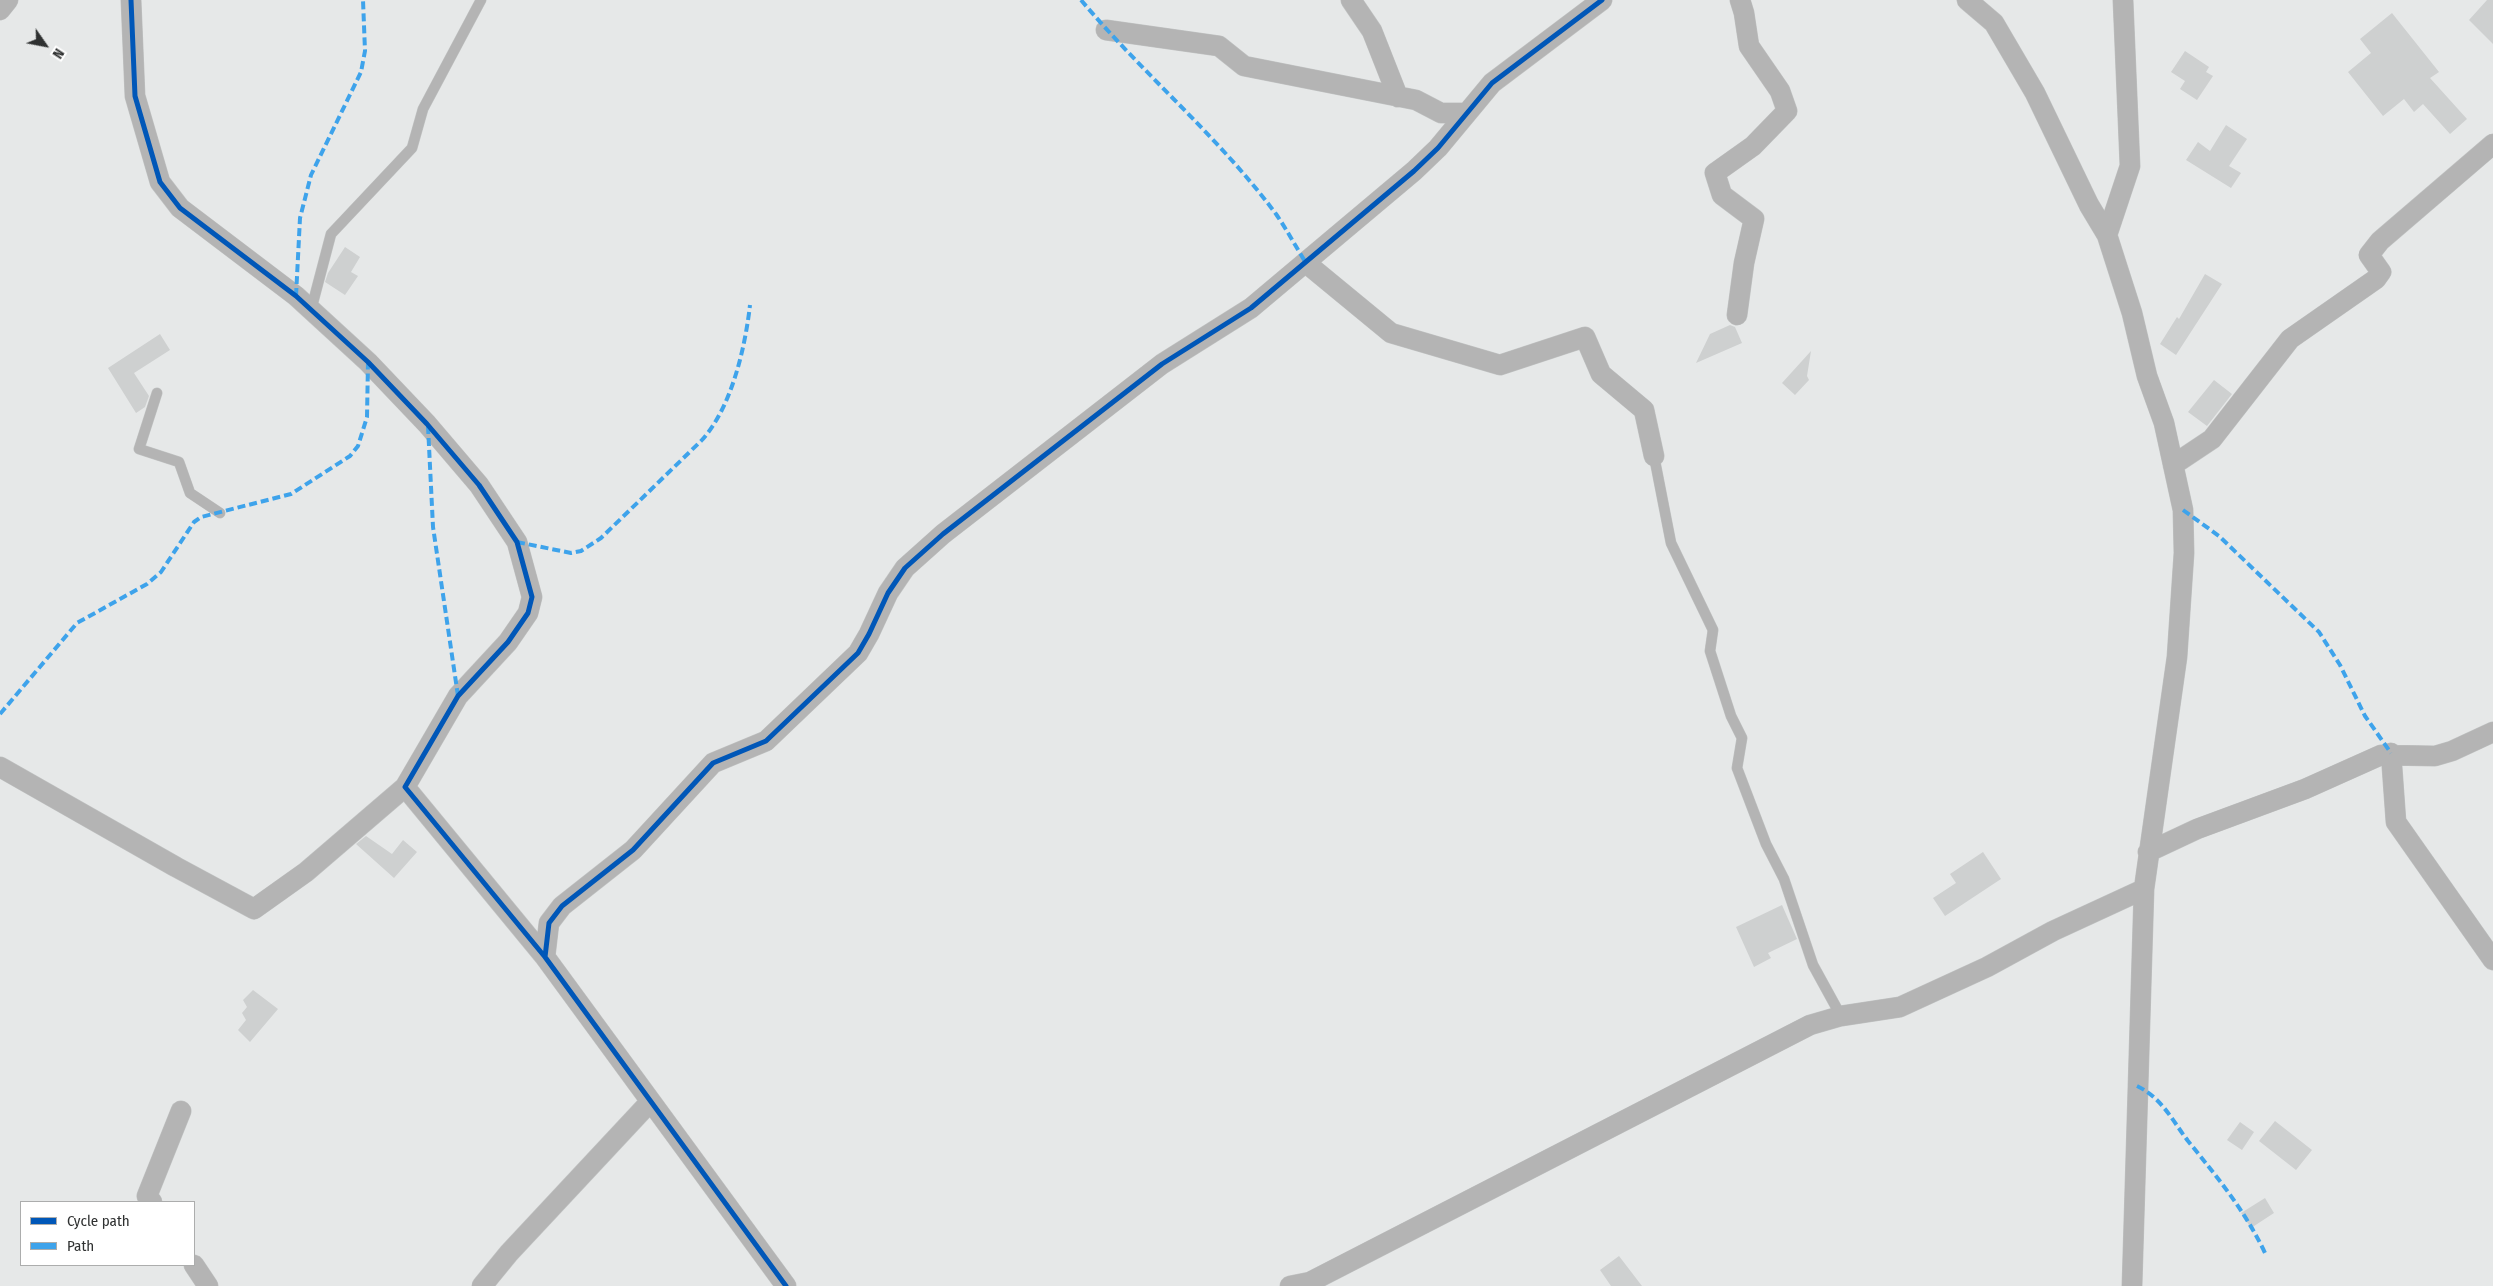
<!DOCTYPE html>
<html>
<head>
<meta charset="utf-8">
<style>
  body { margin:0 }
  #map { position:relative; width:2493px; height:1286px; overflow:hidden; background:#e6e8e8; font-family:"Fira Sans Condensed",sans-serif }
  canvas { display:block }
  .legend { position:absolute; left:20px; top:1201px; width:175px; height:65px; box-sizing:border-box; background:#fff; border:1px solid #acadad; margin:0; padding:6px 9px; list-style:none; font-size:15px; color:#2f3131 }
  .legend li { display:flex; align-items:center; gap:10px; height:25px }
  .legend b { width:25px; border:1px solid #acadad }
  .north { position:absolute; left:20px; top:20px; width:50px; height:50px; -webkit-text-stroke:4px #fff; paint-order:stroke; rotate:123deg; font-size:14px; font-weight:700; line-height:20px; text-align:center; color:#2f3131 }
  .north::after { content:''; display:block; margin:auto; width:18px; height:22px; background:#2f3131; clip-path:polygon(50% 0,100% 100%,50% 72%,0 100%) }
</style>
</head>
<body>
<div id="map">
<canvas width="2493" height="1286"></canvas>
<ul class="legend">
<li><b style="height:6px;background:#0057b8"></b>Cycle path</li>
<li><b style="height:6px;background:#3ea3eb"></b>Path</li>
</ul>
<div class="north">N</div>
</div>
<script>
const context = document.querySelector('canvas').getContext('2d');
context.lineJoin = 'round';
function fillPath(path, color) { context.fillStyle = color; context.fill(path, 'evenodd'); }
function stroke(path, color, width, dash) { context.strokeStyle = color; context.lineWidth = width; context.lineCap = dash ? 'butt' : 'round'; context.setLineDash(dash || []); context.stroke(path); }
const building = new Path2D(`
  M2487,0H2493V44L2469,20Z
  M2392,13L2439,72L2430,78L2467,119L2450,134L2423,104L2414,112L2404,99L2383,116L2348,72L2371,53L2360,39Z
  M2185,51L2209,67L2206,72L2213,76L2197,100L2180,89L2185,81L2171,72Z
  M2226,125L2247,139L2229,166L2241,173L2231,188L2186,160L2198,142L2210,151Z
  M345,247L360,257L351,272L358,276L345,295L325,282L328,273Z
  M2205,274L2222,284L2176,355L2160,344L2177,317L2179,319Z
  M1730,325L1735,327L1742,343L1696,363L1710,334Z
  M160,334L170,350L134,373L149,396L145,407L136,413L108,368Z
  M1811,351L1807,376L1809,380L1795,395L1782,383Z
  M2214,380L2232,394L2207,426L2188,412Z
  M366,836L392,854L403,840L417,852L394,878L356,844Z
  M1983,852L2001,879L1945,916L1933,898L1956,883L1950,874Z
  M1782,905L1797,939L1768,953L1771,958L1754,967L1736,927Z
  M253,990L278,1009L250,1042L238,1030L246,1020L242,1013L247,1007L243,1000Z
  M2275,1121L2312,1150L2296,1170L2259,1141Z
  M2240,1122L2254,1132L2242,1150L2227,1140Z
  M2265,1198L2274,1213L2251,1228L2241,1213Z
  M1619,1256L1642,1286H1611L1600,1270Z`);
const service = new Path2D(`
  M311,310L331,234L412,148L423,109L481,0
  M157,393L139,449L179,462L190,493L220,513
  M1654,456L1671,543L1713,630L1710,651L1731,716L1742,738L1737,768L1766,844L1784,879L1813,965L1841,1016`);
const minor = new Path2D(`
  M131,0L135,96L160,182L180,208L296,296L368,362L427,424L479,485L517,542L532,597L528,613L508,642L458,696L405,787L545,957L786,1286
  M1351,0L1372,31L1398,97
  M1967,0L1994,23L2035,93L2089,205L2107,235L2132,313L2147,376L2164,423L2183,510L2184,553L2177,657L2144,889L2132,1286
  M0,10L8,0
  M1106,30L1219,46L1244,66L1416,100L1441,113H1466
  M2107,235L2130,166L2123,0
  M1306,263L1391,333L1500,365L1585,337L1601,374L1644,410L1654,456
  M1737,315L1744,263L1754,219L1722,195L1715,173L1753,146L1787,111L1780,91L1749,46L1744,13L1740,0
  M2173,465L2212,439L2290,339L2376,279L2381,272L2369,255L2380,241L2493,144
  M2391,753L2396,822L2493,960
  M0,767L176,867L254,909L306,872L405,787
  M2148,852L2197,829L2305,789L2381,755L2435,756L2452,751L2493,732
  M545,957L549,923L562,906L633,850L713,763L766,741L858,653L869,634L888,593L905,568L943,534L1162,364L1251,308L1414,171L1438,148L1492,83L1602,0
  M152,1202L147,1196L181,1111
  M194,1265L208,1286
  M482,1286L509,1253L650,1102
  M1290,1286L1310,1282L1810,1025L1841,1016L1900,1007L1987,967L2053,931L2144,889`);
const quiet = new Path2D(`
  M1081,0C1143,74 1218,136 1276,214C1287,230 1296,247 1306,263
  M296,296L300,218L311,175L361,72L365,51L363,0
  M428,426L433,527L458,696
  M2183,510L2219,536L2319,632L2340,665L2365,716L2391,753
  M517,542L571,553L581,551L601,538L701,441C731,409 745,349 750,305
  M0,714L77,623L147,584L161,572L194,522L201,517L291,494L350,456L358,446L367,417L368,362
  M2137,1086C2162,1098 2172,1120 2188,1141C2218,1178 2246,1212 2266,1255`);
const cycleway = new Path2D(`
  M131,0L135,96L160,182L180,208L296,296L368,362L427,424L479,485L517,542L532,597L528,613L508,642L458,696L405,787L545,957L786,1286
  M545,957L549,923L562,906L633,850L713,763L766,741L858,653L869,634L888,593L905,568L943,534L1162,364L1251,308L1414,171L1438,148L1492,83L1602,0`);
fillPath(building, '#ced0d0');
stroke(service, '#c1c3c3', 11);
stroke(minor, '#c1c3c3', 21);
stroke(service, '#b4b4b4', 10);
stroke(minor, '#b4b4b4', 20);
stroke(quiet, '#3ea3eb', 4, [8, 4]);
stroke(cycleway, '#0057b8', 5);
</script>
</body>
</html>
